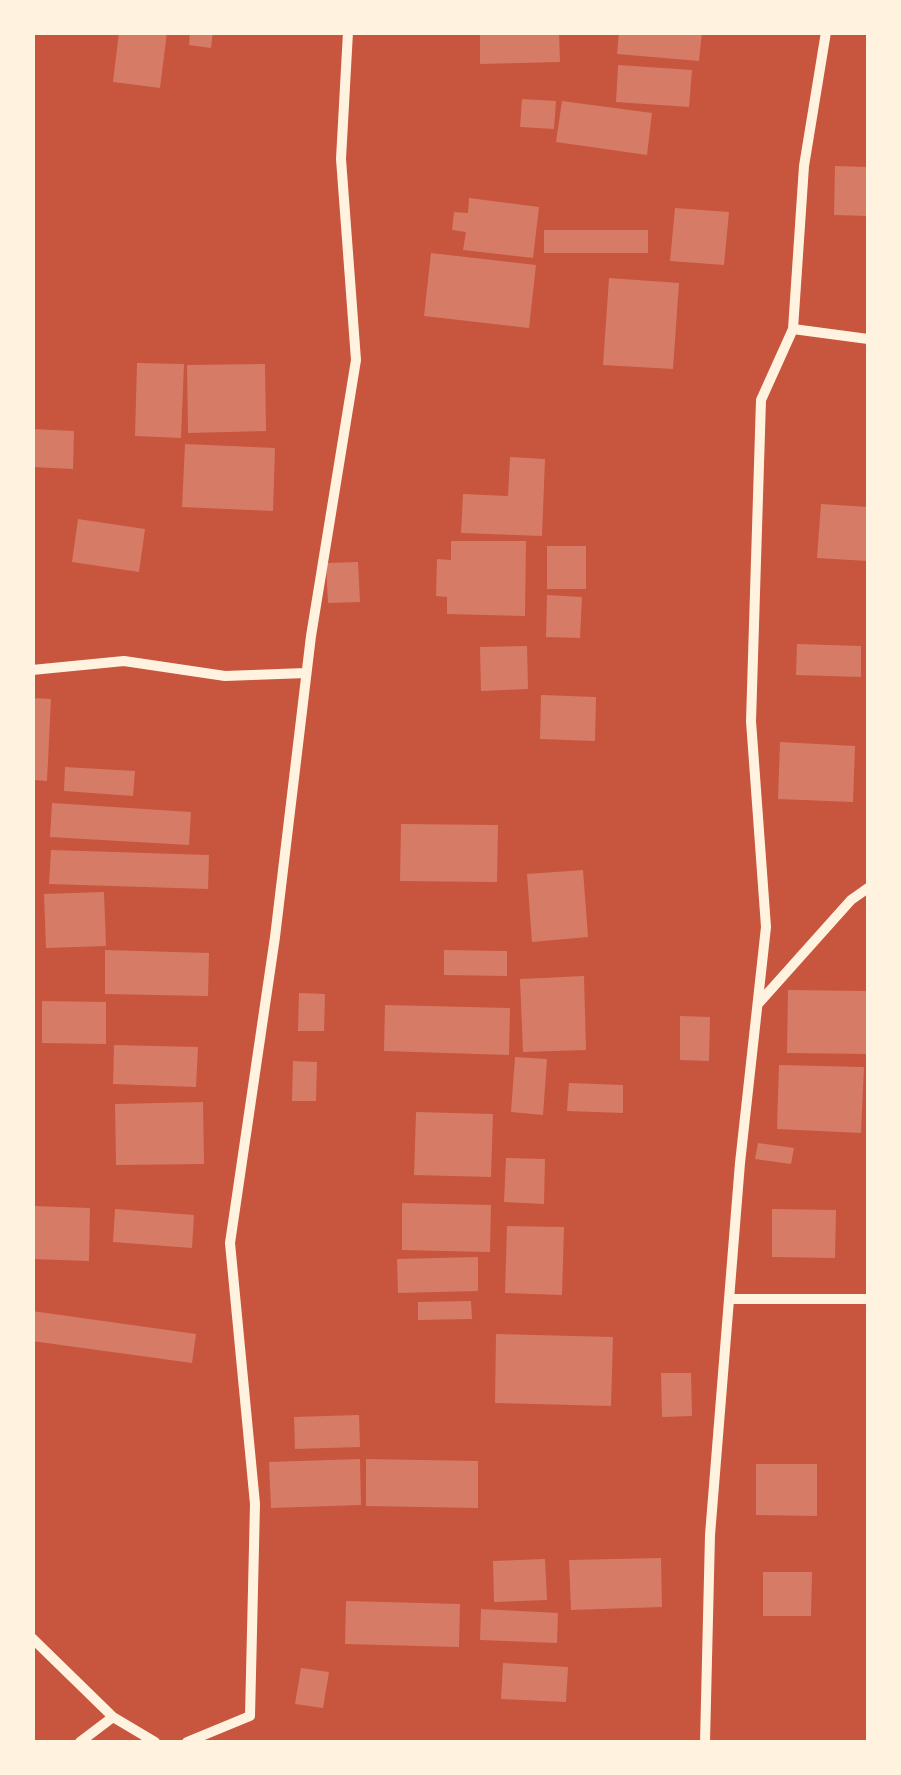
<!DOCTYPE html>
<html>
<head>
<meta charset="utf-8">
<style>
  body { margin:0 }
  #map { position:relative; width:901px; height:1775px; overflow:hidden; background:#c8553d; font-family:Overpass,sans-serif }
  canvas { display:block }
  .frame { position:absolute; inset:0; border:35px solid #fff3e0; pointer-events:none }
</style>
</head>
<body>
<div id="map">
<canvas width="901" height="1775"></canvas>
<div class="frame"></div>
</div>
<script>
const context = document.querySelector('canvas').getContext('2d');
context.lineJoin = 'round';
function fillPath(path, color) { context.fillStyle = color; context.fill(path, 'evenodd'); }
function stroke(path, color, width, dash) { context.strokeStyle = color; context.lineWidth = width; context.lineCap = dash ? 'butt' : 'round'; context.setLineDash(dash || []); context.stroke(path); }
const building = new Path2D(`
  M119,32H167L160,88L113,82Z
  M190,32H213L211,48L189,45Z
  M480,32H559L560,62L480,64Z
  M619,32H702L699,61L617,54Z
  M618,65L692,70L689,107L616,102Z
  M522,99L556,101L554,129L520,127Z
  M562,101L652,113L647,155L556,142Z
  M835,166L868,167V216L834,215Z
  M469,198L539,207L533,258L463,250L466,232L452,230L454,212L468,213Z
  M675,208L729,212L724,265L670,261Z
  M544,230H648V253H544Z
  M431,253L536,265L529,328L424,316Z
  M609,278L679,283L673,369L603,365Z
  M137,363L184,364L181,438L135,436Z
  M265,364L266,431L188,433L187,365Z
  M32,429L74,431L73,469L32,467Z
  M185,444L275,448L273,511L182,507Z
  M510,457L545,459L542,536L461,533L463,494L508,496Z
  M821,504L868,507V561L817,558Z
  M78,519L145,529L139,572L72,562Z
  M451,541H526L525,616L447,614V597L436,596L437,559L451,560Z
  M547,546H586V589H547Z
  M358,562L360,602L328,603L326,563Z
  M547,595L582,597L580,638L546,637Z
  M797,644L861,646V677L796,675Z
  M527,646L528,689L481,691L480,647Z
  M541,695L596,697L595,741L540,739Z
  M32,698L51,699L47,781L32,780Z
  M780,742L855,746L853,802L778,799Z
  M65,767L135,771L133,796L64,791Z
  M52,803L191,812L189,845L50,837Z
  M401,824L498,825L497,882L400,881Z
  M51,850L209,855L208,889L49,884Z
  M583,870L588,937L532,942L527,874Z
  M104,892L106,946L46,948L44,894Z
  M105,950L209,953L208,996L105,994Z
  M444,950L507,951V976L444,975Z
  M584,976L586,1050L523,1052L520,979Z
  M788,990L868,991V1054L787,1053Z
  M299,993L325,994L324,1031H298Z
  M42,1001L106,1002V1044L42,1043Z
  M385,1005L510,1008L509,1055L384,1051Z
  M680,1016L710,1017L709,1061L680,1060Z
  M114,1045L198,1047L196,1087L113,1084Z
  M515,1057L547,1059L543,1115L511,1112Z
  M293,1061L317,1062L316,1101H292Z
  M779,1065L864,1067L861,1133L777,1129Z
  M569,1083L623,1085V1113L567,1111Z
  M203,1102L204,1164L116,1165L115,1104Z
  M416,1112L493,1114L491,1177L414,1175Z
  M758,1143L794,1148L791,1164L755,1159Z
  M506,1158L545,1159L544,1204L504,1202Z
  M402,1203L491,1205L490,1252L402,1250Z
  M32,1206L90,1208L89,1261L32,1259Z
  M115,1209L194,1215L192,1248L113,1242Z
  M772,1209L836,1210L835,1258L772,1257Z
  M507,1226L564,1227L562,1295L505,1293Z
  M478,1257V1291L398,1293L397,1259Z
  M471,1301L472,1319L418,1320V1302Z
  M32,1311L196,1334L192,1363L32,1341Z
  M496,1334L613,1337L611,1406L495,1403Z
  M661,1373H691L692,1416L662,1417Z
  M359,1415L360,1447L295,1449L294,1417Z
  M360,1459L361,1505L271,1508L269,1462Z
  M366,1459L478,1461V1508L366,1506Z
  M756,1464H817V1516L756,1515Z
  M661,1558L662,1607L571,1610L569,1560Z
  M545,1559L547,1600L494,1602L493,1561Z
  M763,1572H812L811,1616H763Z
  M346,1601L460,1604L459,1647L345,1644Z
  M481,1609L558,1613L557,1643L480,1640Z
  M503,1663L568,1667L566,1702L501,1699Z
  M301,1668L329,1672L323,1708L295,1704Z`);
const minor = new Path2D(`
  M793,329L868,339
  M32,670L124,661L225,676L306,673
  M758,1004L851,900L868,888
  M729,1299H868
  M32,1638L113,1717L155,1742
  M80,1742L113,1717
  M187,1742L250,1716L255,1504L230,1243L275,937L311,636L356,360L341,159L348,32
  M705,1742L710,1535L740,1163L766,927L751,721L761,400L793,329L804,166L826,32`);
fillPath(building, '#d67c66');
stroke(minor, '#fff3e0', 10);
</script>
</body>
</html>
